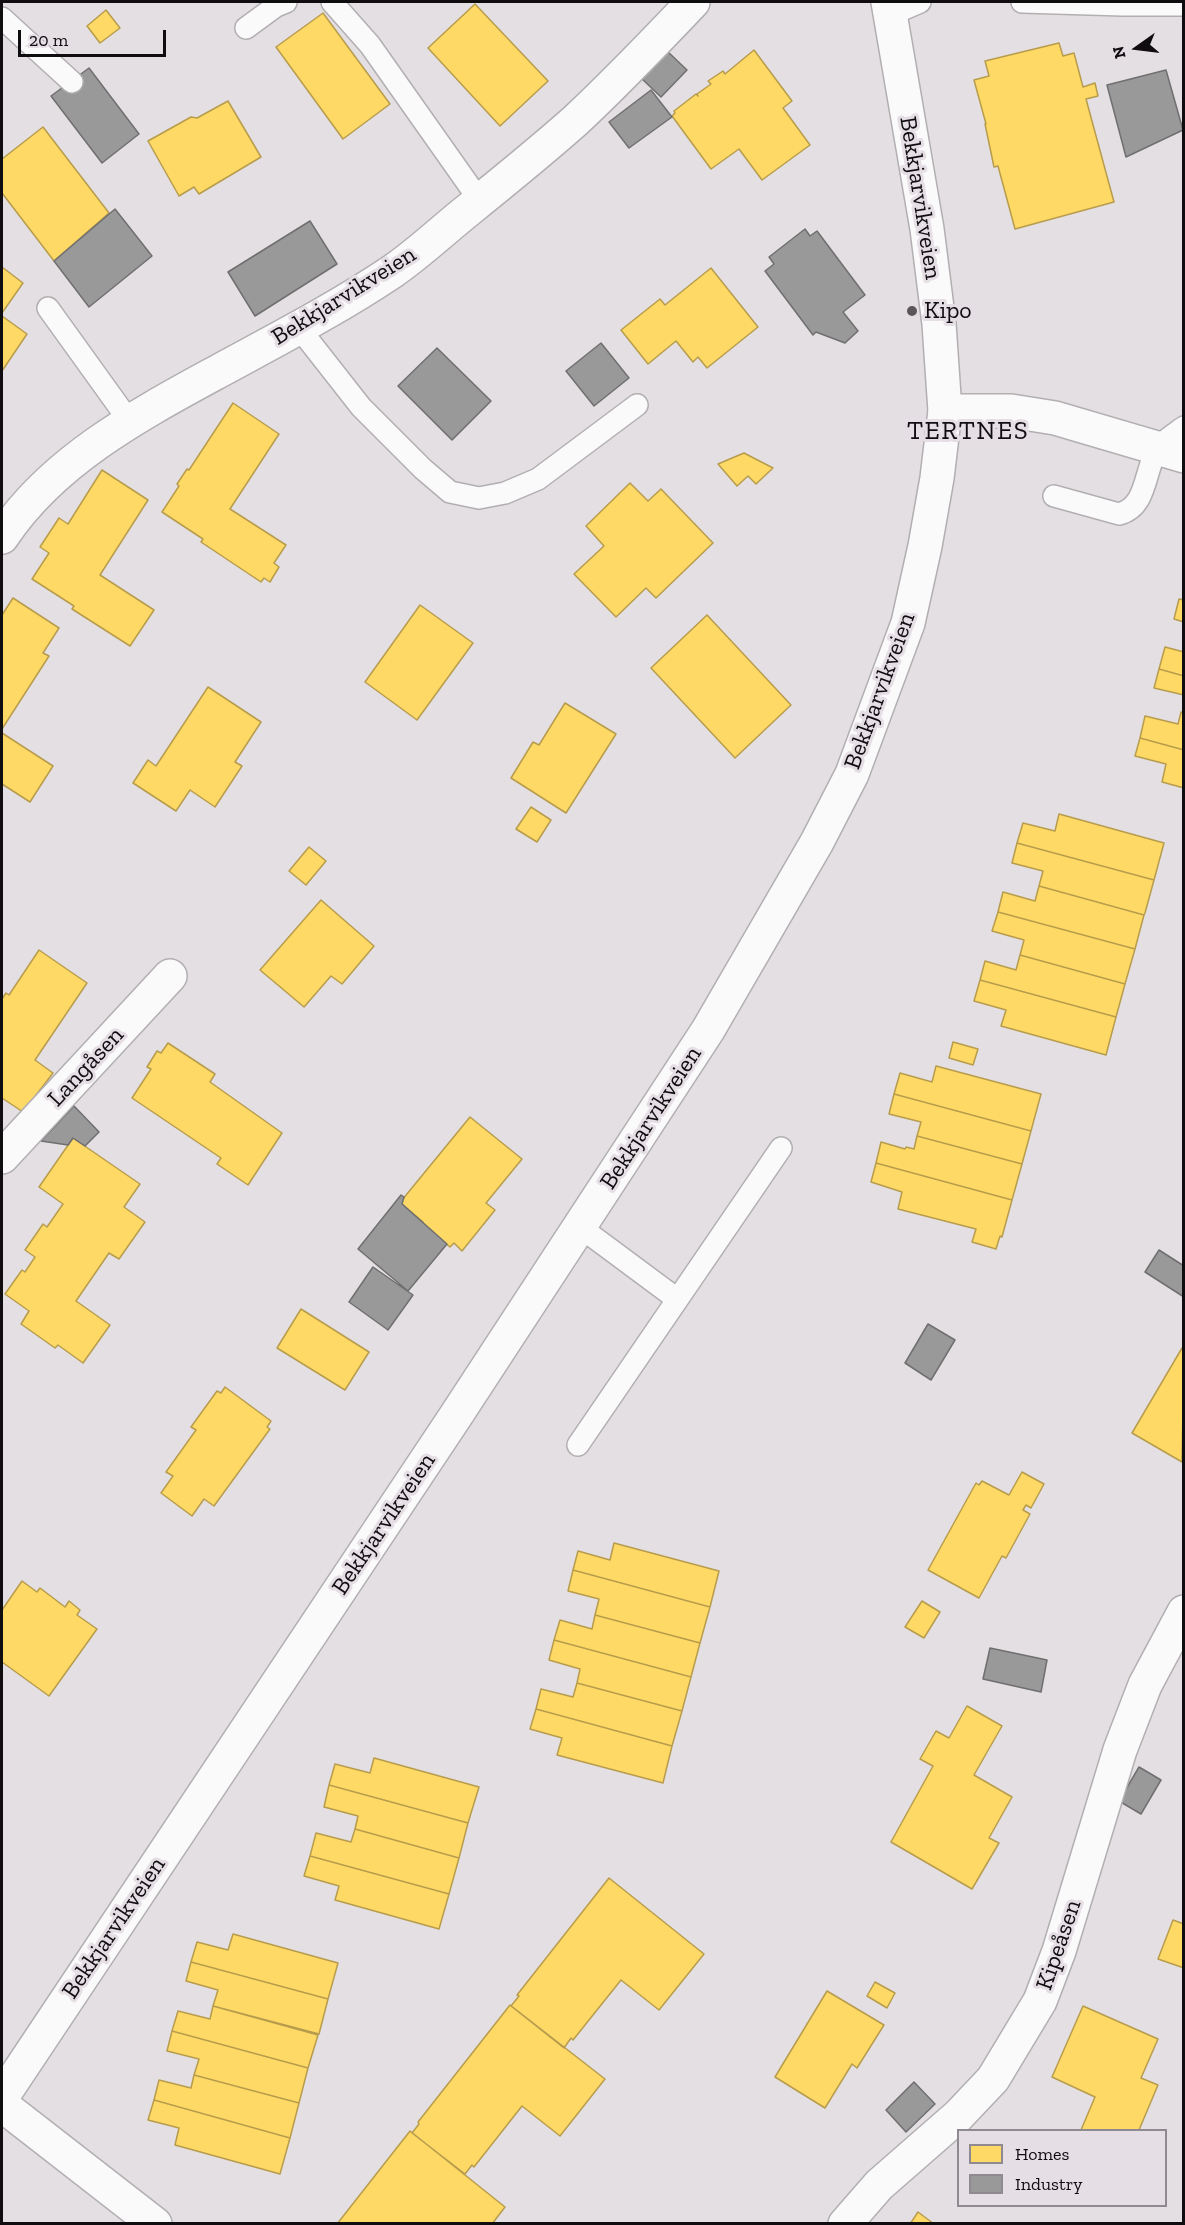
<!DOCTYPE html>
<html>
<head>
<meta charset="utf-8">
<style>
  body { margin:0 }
  #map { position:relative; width:1185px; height:2225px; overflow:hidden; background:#e4dfe3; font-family:"Zilla Slab",serif }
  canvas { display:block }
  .frame { position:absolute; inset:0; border:3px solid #0f0d0f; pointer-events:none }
  .legend { position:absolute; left:957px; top:2129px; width:210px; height:78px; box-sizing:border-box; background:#e5dee4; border:2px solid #8f8a8f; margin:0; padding:8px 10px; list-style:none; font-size:18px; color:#0f0d0f }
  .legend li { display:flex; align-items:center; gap:12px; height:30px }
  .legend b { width:30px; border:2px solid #8f8a8f }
  .north { position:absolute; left:1107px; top:18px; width:60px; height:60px; -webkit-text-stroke:4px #e5dee4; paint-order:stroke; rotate:256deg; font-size:16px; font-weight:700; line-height:24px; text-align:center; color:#0f0d0f }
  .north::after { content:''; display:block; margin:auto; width:21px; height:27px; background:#0f0d0f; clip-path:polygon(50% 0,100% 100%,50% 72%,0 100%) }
  .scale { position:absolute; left:18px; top:30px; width:148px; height:27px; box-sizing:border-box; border:3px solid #0f0d0f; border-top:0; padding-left:8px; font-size:18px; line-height:21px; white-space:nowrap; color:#0f0d0f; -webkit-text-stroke:4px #e5dee4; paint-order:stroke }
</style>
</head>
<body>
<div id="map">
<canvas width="1185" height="2225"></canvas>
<div class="frame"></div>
<ul class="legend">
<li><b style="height:16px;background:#ffd966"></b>Homes</li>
<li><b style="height:16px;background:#999"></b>Industry</li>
</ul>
<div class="north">N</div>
<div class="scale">20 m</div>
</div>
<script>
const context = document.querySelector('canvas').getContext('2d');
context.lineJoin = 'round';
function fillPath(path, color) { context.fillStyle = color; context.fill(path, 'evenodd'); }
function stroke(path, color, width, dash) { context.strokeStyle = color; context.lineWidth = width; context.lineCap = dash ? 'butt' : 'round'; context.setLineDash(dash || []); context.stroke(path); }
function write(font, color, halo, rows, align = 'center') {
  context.font = font + ' "Zilla Slab",serif'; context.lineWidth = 6; context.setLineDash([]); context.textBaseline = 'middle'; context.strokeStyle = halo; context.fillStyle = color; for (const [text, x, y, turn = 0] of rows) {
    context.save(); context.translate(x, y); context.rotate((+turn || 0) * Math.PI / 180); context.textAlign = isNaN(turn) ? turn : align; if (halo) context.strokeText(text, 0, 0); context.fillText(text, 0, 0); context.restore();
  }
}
const homes = new Path2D(`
  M475,4L548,81L500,126L428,48Z
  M106,10L120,28L100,43L87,26Z
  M323,13L390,104L343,139L276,47Z
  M1059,43L1063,56L1074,53L1083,87L1095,83L1098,96L1086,99L1114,202L1015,229L998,166L994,167L985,124H986L974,80L989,76L985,61Z
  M754,50L792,101L783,108L810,145L762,180L739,149L711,169L672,116L675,113L674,111L696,94L698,96L697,94L711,84L708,81L723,71L725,74Z
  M228,101L261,157L199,194L194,187L179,196L148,141L191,117L197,118Z
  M43,127L109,213L54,261L2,193V159Z
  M2,267L23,283L2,313Z
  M711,268L758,327L707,368L698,357L693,362L676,341L648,364L621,330L660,299L665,305Z
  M2,316L27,334L2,371Z
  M233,403L279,434L230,509L286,545L274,563L279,567L270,582L264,578L261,582L201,542L203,539L162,512L179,486L177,484L187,469L189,470Z
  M744,453L773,468L756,484L748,476L737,486L718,464Z
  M102,470L148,500L100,575L154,610L130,646L72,609L74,606L32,579L49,553L40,547L59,518L68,524Z
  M630,483L648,501L661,489L713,543L656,598L646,588L616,617L574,574L604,546L586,526Z
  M13,598L59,628L43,653L49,656L2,729V615Z
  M1179,599L1184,600V622L1174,619Z
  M420,605L473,643L417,720L365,682Z
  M707,615L791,705L735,758L651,668Z
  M1165,647L1184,652V676L1159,669Z
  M1159,669L1184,676V695L1154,688Z
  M208,687L261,722L235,762L242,766L215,807L190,790L176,811L133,783L148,760L156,766Z
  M565,703L616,734L566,813L511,778L533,742L539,745Z
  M1181,712L1184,713V750L1140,738L1145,716L1178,724Z
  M2,733L53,766L30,802L2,784Z
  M1140,738L1184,750V788L1162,782L1166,764L1135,756Z
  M531,807L551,820L537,842L516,829Z
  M1059,814L1164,843L1154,880L1017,843L1023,823L1055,831Z
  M1017,843L1154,880L1145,913L1144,915L1039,886L1043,871L1012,863Z
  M309,847L326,861L306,885L289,871Z
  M1039,886L1144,915L1135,949L998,912L1003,892L1035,901Z
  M321,900L374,946L342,984L331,976L304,1007L260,970Z
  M998,912L1135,949L1125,984L1020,955L1024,940L992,931Z
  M39,950L87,983L35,1060L53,1073L23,1112L2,1098V999L6,993L9,995Z
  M1020,955L1125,984L1116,1017L980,980L985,961L1016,970Z
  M980,980L1116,1017L1106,1055L1001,1026L1006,1010L974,1001Z
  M953,1042L978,1049L973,1065L949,1058Z
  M168,1043L215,1074L210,1082L282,1133L248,1185L217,1164L221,1158L132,1098L151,1069L147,1067L157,1051L161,1053Z
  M936,1066L1041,1094L1031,1131L894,1094L900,1073L932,1082Z
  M894,1094L1031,1131L1022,1164L917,1136L921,1122L889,1114Z
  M470,1117L522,1159L486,1203L495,1210L462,1251L454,1243L450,1247L424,1226L423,1222L402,1204V1200Z
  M917,1136L1022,1164L1012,1200L876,1163L881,1142L905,1149L906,1147L914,1149Z
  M73,1138L140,1184L124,1207L145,1222L119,1259L109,1253L76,1301L110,1325L83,1363L58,1345L55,1348L21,1324L29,1311L5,1294L22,1270L25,1272L35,1257L25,1250L43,1224L47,1227L63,1204L39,1187Z
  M876,1163L1012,1200L1002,1237L1000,1236L996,1249L972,1242L976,1229L898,1209L902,1192L871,1182Z
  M301,1309L369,1352L345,1390L277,1348Z
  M1182,1348L1184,1349L1182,1462L1132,1433Z
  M225,1387L271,1421L267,1427L270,1429L214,1506L204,1499L192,1516L161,1493L173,1476L166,1472L196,1430L191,1427L217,1391L221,1393Z
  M1022,1472L1044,1484L1031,1508L1026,1505L1023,1510L1030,1514L1006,1558L1002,1556L979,1598L928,1570L976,1483L979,1485L982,1481L1009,1495Z
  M614,1543L719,1571L710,1607L573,1570L578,1551L610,1560Z
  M573,1570L710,1607L700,1643L595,1615L599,1599L568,1591Z
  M22,1581L37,1592L40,1588L65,1607L69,1601L80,1610L77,1615L97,1629L49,1696L2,1662V1610Z
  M922,1601L940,1612L924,1638L905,1627Z
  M595,1615L700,1643L691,1677L554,1640L560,1620L592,1629Z
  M554,1640L691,1677L682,1711L577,1683L580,1669L549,1660Z
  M577,1683L682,1711L672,1746L536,1709L541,1689L573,1697Z
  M967,1706L1002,1726L974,1775L1012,1797L989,1838L999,1843L972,1889L891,1842L933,1766L920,1759L936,1731L949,1738Z
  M536,1709L672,1746L663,1783L557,1755L562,1738L530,1729Z
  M374,1758L479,1787L468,1823L329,1785L335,1764L370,1773Z
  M329,1785L468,1823L459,1858L355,1829L358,1816L324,1807Z
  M355,1829L459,1858L449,1894L310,1856L316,1833L351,1842Z
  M310,1856L449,1894L439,1929L335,1900L339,1886L304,1876Z
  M609,1878L704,1954L659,2010L621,1980L573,2040L571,2038L564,2048L511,2006L519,1996L517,1995Z
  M1173,1920L1184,1924V1968L1158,1959Z
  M233,1934L338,1963L328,1999L191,1962L197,1942L228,1950Z
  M191,1962L328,1999L319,2034L213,2006L218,1990L186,1981Z
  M875,1982L895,1993L887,2008L867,1996Z
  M827,1991L884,2025L857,2068L852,2064L825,2108L775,2077Z
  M510,2005L605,2079L560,2136L522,2106L474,2167L472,2165L465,2174L412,2133L419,2124L418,2122Z
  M213,2006L318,2035L308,2068L172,2031L178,2011L210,2019Z
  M1083,2006L1158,2039L1141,2078L1158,2085L1139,2130H1081L1095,2097L1052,2077Z
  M172,2031L308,2068L299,2103L194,2075L199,2059L167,2051Z
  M194,2075L299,2103L290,2138L154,2100L159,2080L191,2088Z
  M154,2100L290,2138L280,2174L175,2145L179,2128L148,2120Z
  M410,2131L505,2207L492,2224H337Z
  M918,2212L934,2224H910Z`);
const industry = new Path2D(`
  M666,50L687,70L661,97L640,77Z
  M89,68L139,134L102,163L51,96Z
  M1166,70L1183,130L1126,157L1107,85Z
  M651,90L672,117L629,148L609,122Z
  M115,209L152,256L89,307L54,261Z
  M310,221L337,264L255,316L228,272Z
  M805,229L810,236L817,231L865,295L843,312L858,331L845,343L816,332L813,335L765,271L774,264L769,257Z
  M601,343L629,378L594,406L566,371Z
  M437,348L491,401L452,440L398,386Z
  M74,1106L99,1132L85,1146L73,1138L68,1145L41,1141Z
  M401,1195L404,1197L402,1204L447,1244L408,1291L358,1249Z
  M1159,1250L1184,1266V1297L1145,1272Z
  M373,1267L413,1295L388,1330L349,1302Z
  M928,1324L955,1340L931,1380L905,1363Z
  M990,1648L1047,1660L1041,1692L983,1679Z
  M1139,1767L1161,1780L1141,1814L1119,1801Z
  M914,2082L935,2104L906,2132L886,2110Z`);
const lane = new Path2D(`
  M332,2L370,45L480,201
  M1022,2L1123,5H1184
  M890,15L920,2
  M2,18L72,82
  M246,28L276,6L286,2
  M48,308L130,422
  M299,328L361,407L423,469L450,492L479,498L505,493L538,479L637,405
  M1054,496L1119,514C1148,507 1144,469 1158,448C1164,440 1176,433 1184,427
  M580,1227L677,1299
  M578,1445L781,1148`);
const street = new Path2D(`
  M945,411H1011L1055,418L1184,456
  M2,537C53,460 140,414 219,371C278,339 338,308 393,271C419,253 442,231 467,211C503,182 540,152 575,121C616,83 655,42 693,2
  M2,1157L170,976
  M2,2105L155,2224
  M845,2224L879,2185L958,2116L993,2079L1040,2001L1059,1951L1120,1750L1145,1685L1184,1612`);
const secondary = new Path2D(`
  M2,2097L455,1417L708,1030L817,842L852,774L908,623L925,546L937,478L945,411L939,324L927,229L888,2`);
const markers = [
  [912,311,6,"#5a5659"]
];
const streetNames = [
  ["Bekkjarvikveien",920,198,81],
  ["Bekkjarvikveien",344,296,-32],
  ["Bekkjarvikveien",880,691,-70],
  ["Langåsen",86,1067,-47],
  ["Bekkjarvikveien",651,1118,-57],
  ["Bekkjarvikveien",384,1524,-56],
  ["Bekkjarvikveien",114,1928,-56],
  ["Kipeåsen",1059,1945,-71]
];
const poiNames = [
  ["Kipo",924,311]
];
const neighbourhoodNames = [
  ["TERTNES",968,432]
];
fillPath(homes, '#ffd966');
stroke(homes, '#b79c4c', 1.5);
fillPath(industry, '#999');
stroke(industry, '#706f70', 1.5);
stroke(lane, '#b2afb2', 24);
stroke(street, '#b2afb2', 36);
stroke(secondary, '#b2afb2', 36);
stroke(lane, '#fbfafb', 21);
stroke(street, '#fbfafb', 33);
stroke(secondary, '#fbfafb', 33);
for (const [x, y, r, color] of markers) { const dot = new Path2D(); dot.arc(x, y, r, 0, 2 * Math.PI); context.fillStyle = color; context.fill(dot); stroke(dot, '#e5dee4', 2); }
write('24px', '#0f0d0f', '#e5dee4', streetNames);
write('24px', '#0f0d0f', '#e5dee4', poiNames, 'left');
context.letterSpacing = '1.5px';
write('26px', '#0f0d0f', '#e5dee4', neighbourhoodNames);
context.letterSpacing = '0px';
</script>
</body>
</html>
